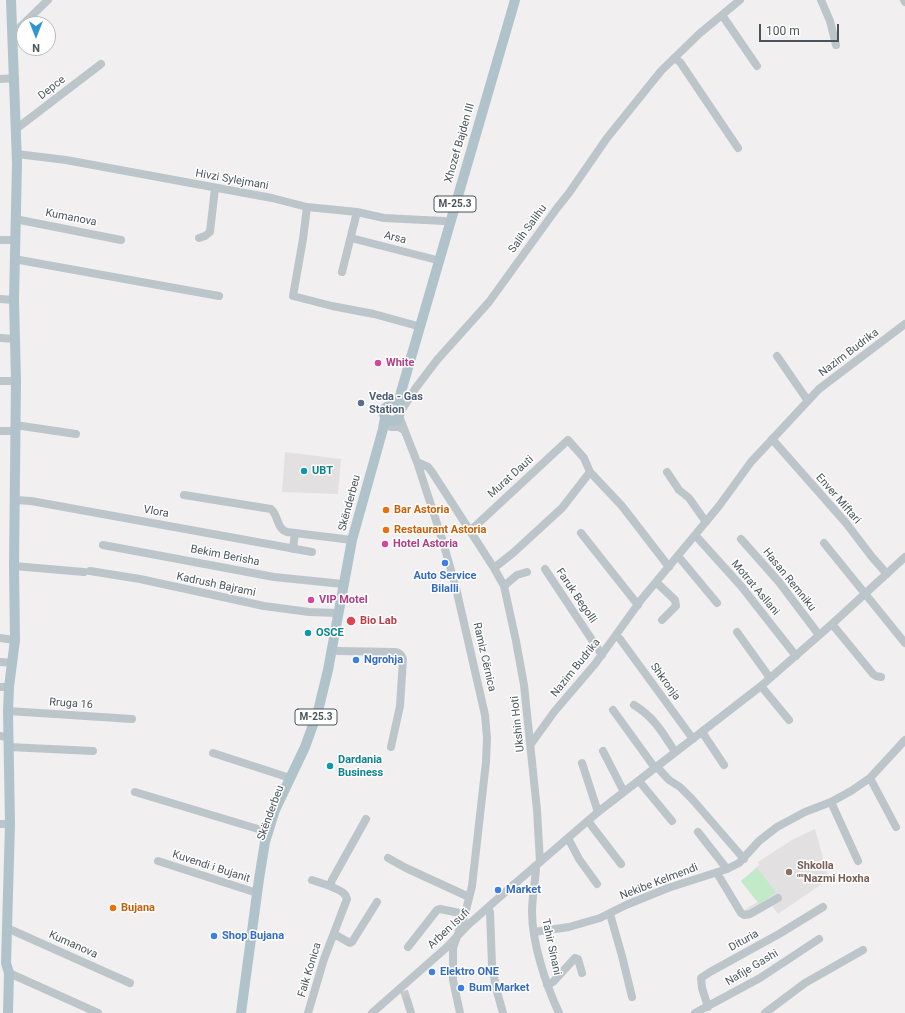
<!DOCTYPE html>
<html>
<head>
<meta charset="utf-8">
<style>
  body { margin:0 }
  #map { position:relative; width:905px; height:1013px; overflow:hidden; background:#f1efef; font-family:Roboto,sans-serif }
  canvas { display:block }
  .north { position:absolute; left:16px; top:16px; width:40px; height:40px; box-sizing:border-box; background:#fff; border:1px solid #b6bbbd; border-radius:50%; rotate:180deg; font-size:11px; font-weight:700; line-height:16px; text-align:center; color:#49555a }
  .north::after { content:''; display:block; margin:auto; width:14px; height:18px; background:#2d94cd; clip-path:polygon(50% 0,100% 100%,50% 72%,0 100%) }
  .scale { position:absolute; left:759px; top:24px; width:80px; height:18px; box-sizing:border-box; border:2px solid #49555a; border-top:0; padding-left:5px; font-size:12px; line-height:14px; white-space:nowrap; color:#49555a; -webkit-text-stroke:3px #fff; paint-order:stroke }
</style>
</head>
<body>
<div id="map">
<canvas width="905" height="1013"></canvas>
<div class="north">N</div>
<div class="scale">100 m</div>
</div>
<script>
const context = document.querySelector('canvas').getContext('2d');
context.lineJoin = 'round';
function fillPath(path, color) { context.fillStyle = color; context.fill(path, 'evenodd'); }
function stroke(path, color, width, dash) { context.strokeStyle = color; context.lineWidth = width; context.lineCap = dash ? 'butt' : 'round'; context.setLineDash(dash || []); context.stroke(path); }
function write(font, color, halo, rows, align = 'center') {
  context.font = font + ' Roboto,sans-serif'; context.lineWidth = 3; context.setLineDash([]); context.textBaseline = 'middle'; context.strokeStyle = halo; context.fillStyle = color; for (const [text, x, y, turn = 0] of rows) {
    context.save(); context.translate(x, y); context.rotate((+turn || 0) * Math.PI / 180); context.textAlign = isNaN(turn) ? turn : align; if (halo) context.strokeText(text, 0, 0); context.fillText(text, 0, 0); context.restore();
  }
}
const education = new Path2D(`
  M285,452L341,459L338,494L282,492Z
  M815,829L829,879L778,914L772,906L748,919L743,911L757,902L741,881L759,865L758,862L792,840Z`);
const green = new Path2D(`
  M757,868L776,892L760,904L741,881Z`);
const minorTunnel = new Path2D(`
  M404,991L407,1000`);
const minor = new Path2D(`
  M821,0L830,21L836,45
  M904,0L905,2
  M722,15L757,66
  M12,35L48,0
  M674,58L680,62L738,148
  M0,79L15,78
  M16,129L101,64
  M17,154L66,160L272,198L307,207L357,212L384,218L444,221
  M307,207L303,239L293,296L332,306L374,314L414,325
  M15,219L121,240
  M199,238L205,236L210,232L215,188
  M351,238L433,259
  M0,240H15
  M14,259L219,296
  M342,272L357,212
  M0,299L14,300
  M0,338L15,339
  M777,356L808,401
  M0,381H16
  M400,413L415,389L437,360L489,302L557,208L569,193L607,138L661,71L699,34L740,0
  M399,416L417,462L443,542L456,588L485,715L487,738L486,762L472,886L465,914L453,948V980L460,1013
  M15,425L76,434
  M391,427H399L404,430
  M0,431H14
  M772,439L846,523L872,557L887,574
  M417,462L428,467L432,472L494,568L504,586L516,641L524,685L537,810L540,862
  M667,472L679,490L689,498L706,522
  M184,495L271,509C279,516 276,528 287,532L352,540
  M14,500L31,501L312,552
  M470,531L568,440L584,458L590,472L622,506L669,567
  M581,533L638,605
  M696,536L741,586L796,656
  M741,539L779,582L819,635
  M824,543L905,643
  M103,545L274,577L343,584
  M293,549L295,533
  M678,556L717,603
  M14,566L84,572
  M494,568L513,553L562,508L590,472
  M545,569L602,655
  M90,571L140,579L264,606L309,612L338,613
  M657,583L675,600L676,606L662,620
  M504,586L517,575L527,572
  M832,624L873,674L876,676L881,677
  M737,632L770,678
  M0,638L15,640
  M620,639L693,739
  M338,651L395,652C400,653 401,654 403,659L400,706L391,747
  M0,662L12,663
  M761,686L789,720
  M0,687H9
  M634,705C654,717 663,733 675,752
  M613,710L655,768
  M8,711L132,719
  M702,732L724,765
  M0,736L8,737
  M531,744L554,712L595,664L641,600L719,506L751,462L819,389L905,324
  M8,747L93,751
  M603,751L624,792
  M213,753L290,778
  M582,763L598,812
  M657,767L669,780L680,787L692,799L744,859
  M870,778L896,827
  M639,781L672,821
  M135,792L268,832
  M831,802L858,861
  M588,821L621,864
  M0,824H10
  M698,832L727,869
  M568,838L579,859L597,884
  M388,858L406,868L469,897
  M158,861L257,893
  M535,866L536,869C535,883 532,898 532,912C532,943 546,985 559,1013
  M717,873L741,913L744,915L750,914L778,898
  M312,880L330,886
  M488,908L490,912L492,965L496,988L503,1013
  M610,914L622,956L632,997
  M7,928L130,983
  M534,932L569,927L600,918L626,905L668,888L727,869L739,863L759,841L777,827L805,812L831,802L851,791L870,778L905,740
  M334,934L350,943L352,942L377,902
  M408,947L437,910L440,909L465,914
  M9,973L98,1013
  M547,985L553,982L575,958L578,959L582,973
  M407,1000L411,1013
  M708,1007L702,988L701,978L710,972L779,934L823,907
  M308,1013L324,959L347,899C345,891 337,890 330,886L332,880L366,819
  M372,1013L447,947L468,925L511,887L598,812L761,686L832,624L905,557
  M695,1013L760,978L819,939
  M765,1013L805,983L863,950`);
const major = new Path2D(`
  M398,409L401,392L515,0
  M8,1013L9,973L6,963L10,824L8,711L9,687L15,640L14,566L16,381L14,300L17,163L11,0
  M241,1013L259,879L265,842L275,810L305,747L318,711L328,670L352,540L383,429L385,418L383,411C388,403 397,404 400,413L397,420L391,421L385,418`);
const markers = [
  [378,363,4,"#d1479c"],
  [361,403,4,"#5c6f8a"],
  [304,471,4,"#0f9aa8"],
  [386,510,4,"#e8710a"],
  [386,530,4,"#e8710a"],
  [385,544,4,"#d1479c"],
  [445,563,4,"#3f7fe0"],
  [311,600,4,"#d1479c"],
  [351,621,5,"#e0444e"],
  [308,633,4,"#0f9aa8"],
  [356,660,4,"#3f7fe0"],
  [330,766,4,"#0f9aa8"],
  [789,872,4,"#8d6e63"],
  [498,890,4,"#3f7fe0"],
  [113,908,4,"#e8710a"],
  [214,936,4,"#3f7fe0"],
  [432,972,4,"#3f7fe0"],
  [461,988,4,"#3f7fe0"]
];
const shields = [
  [455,204,42],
  [316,717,42]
];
const shieldNames = [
  ["M-25.3",455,204],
  ["M-25.3",316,717]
];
const streetNames = [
  ["Depce",52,88,-38],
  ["Xhozef Bajden III",460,143,-74],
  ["Hivzi Sylejmani",232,180,10],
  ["Kumanova",71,218,11],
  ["Salih Salihu",528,229,-54],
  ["Arsa",395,238,14],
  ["Nazim Budrika",849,353,-37],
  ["Murat Dauti",511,477,-42],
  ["Enver Miftari",838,499,49],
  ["Skënderbeu",350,503,-75],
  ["Vlora",156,512,10],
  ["Bekim Berisha",225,556,11],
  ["Hasan Remniku",789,580,51],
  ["Kadrush Bajrami",216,585,12],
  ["Motrat Asllani",755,588,50],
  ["Faruk Begolli",576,596,56],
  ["Ramiz Cërnica",484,657,77],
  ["Nazim Budrika",576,668,-51],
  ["Shkronja",665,682,54],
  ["Rruga 16",71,704,4],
  ["Ukshin Hoti",518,724,-96],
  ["Skënderbeu",271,813,-70],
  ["Kuvendi i Bujanit",211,867,18],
  ["Nekibe Kelmendi",659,882,-21],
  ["Arben Isufi",449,929,-43],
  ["Dituria",744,941,-29],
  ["Kumanova",73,945,24],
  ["Tahir Sinani",551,947,78],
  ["Nafije Gashi",752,968,-31],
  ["Faik Konica",310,970,-73]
];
const hotelNames = [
  ["White",386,363],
  ["Hotel Astoria",393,544],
  ["VIP Motel",319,600]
];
const serviceNames = [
  ["Veda - Gas",369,397],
  ["Station",369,410]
];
const cultureNames = [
  ["UBT",312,471],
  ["OSCE",316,633],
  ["Dardania",338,760],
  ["Business",338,773]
];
const foodNames = [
  ["Bar Astoria",394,510],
  ["Restaurant Astoria",394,530],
  ["Bujana",121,908]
];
const shopNames = [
  ["Auto Service",445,576,"center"],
  ["Bilalli",445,589,"center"],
  ["Ngrohja",364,660],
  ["Market",506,890],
  ["Shop Bujana",222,936],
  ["Elektro ONE",440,972],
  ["Bum Market",469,988]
];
const healthNames = [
  ["Bio Lab",360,621]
];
const educationNames = [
  ["Shkolla",797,866],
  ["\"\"Nazmi Hoxha",797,879]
];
fillPath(education, '#e2e0e1');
fillPath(green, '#c2eac9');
stroke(minorTunnel, '#c7c8ca', 8, [8, 4]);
stroke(minor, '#bcc6ca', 8);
stroke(major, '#b1c3ca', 10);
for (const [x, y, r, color] of markers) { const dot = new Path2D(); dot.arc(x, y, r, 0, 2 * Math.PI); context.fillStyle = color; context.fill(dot); stroke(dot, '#fff', 1.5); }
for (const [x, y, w] of shields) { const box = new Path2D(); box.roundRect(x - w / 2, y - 8, w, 16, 3); context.fillStyle = '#fff'; context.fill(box); stroke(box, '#49555a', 1); }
write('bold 10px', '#49555a', null, shieldNames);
write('11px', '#49555a', '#fff', streetNames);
write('bold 11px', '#b23c85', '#fff', hotelNames, 'left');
write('bold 11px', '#4e5e75', '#fff', serviceNames, 'left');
write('bold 11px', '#0d838f', '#fff', cultureNames, 'left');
write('bold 11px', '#c56008', '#fff', foodNames, 'left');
write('bold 11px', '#366cbe', '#fff', shopNames, 'left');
write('bold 11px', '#be3a42', '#fff', healthNames, 'left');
write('bold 11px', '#785e54', '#fff', educationNames, 'left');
</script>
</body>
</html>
